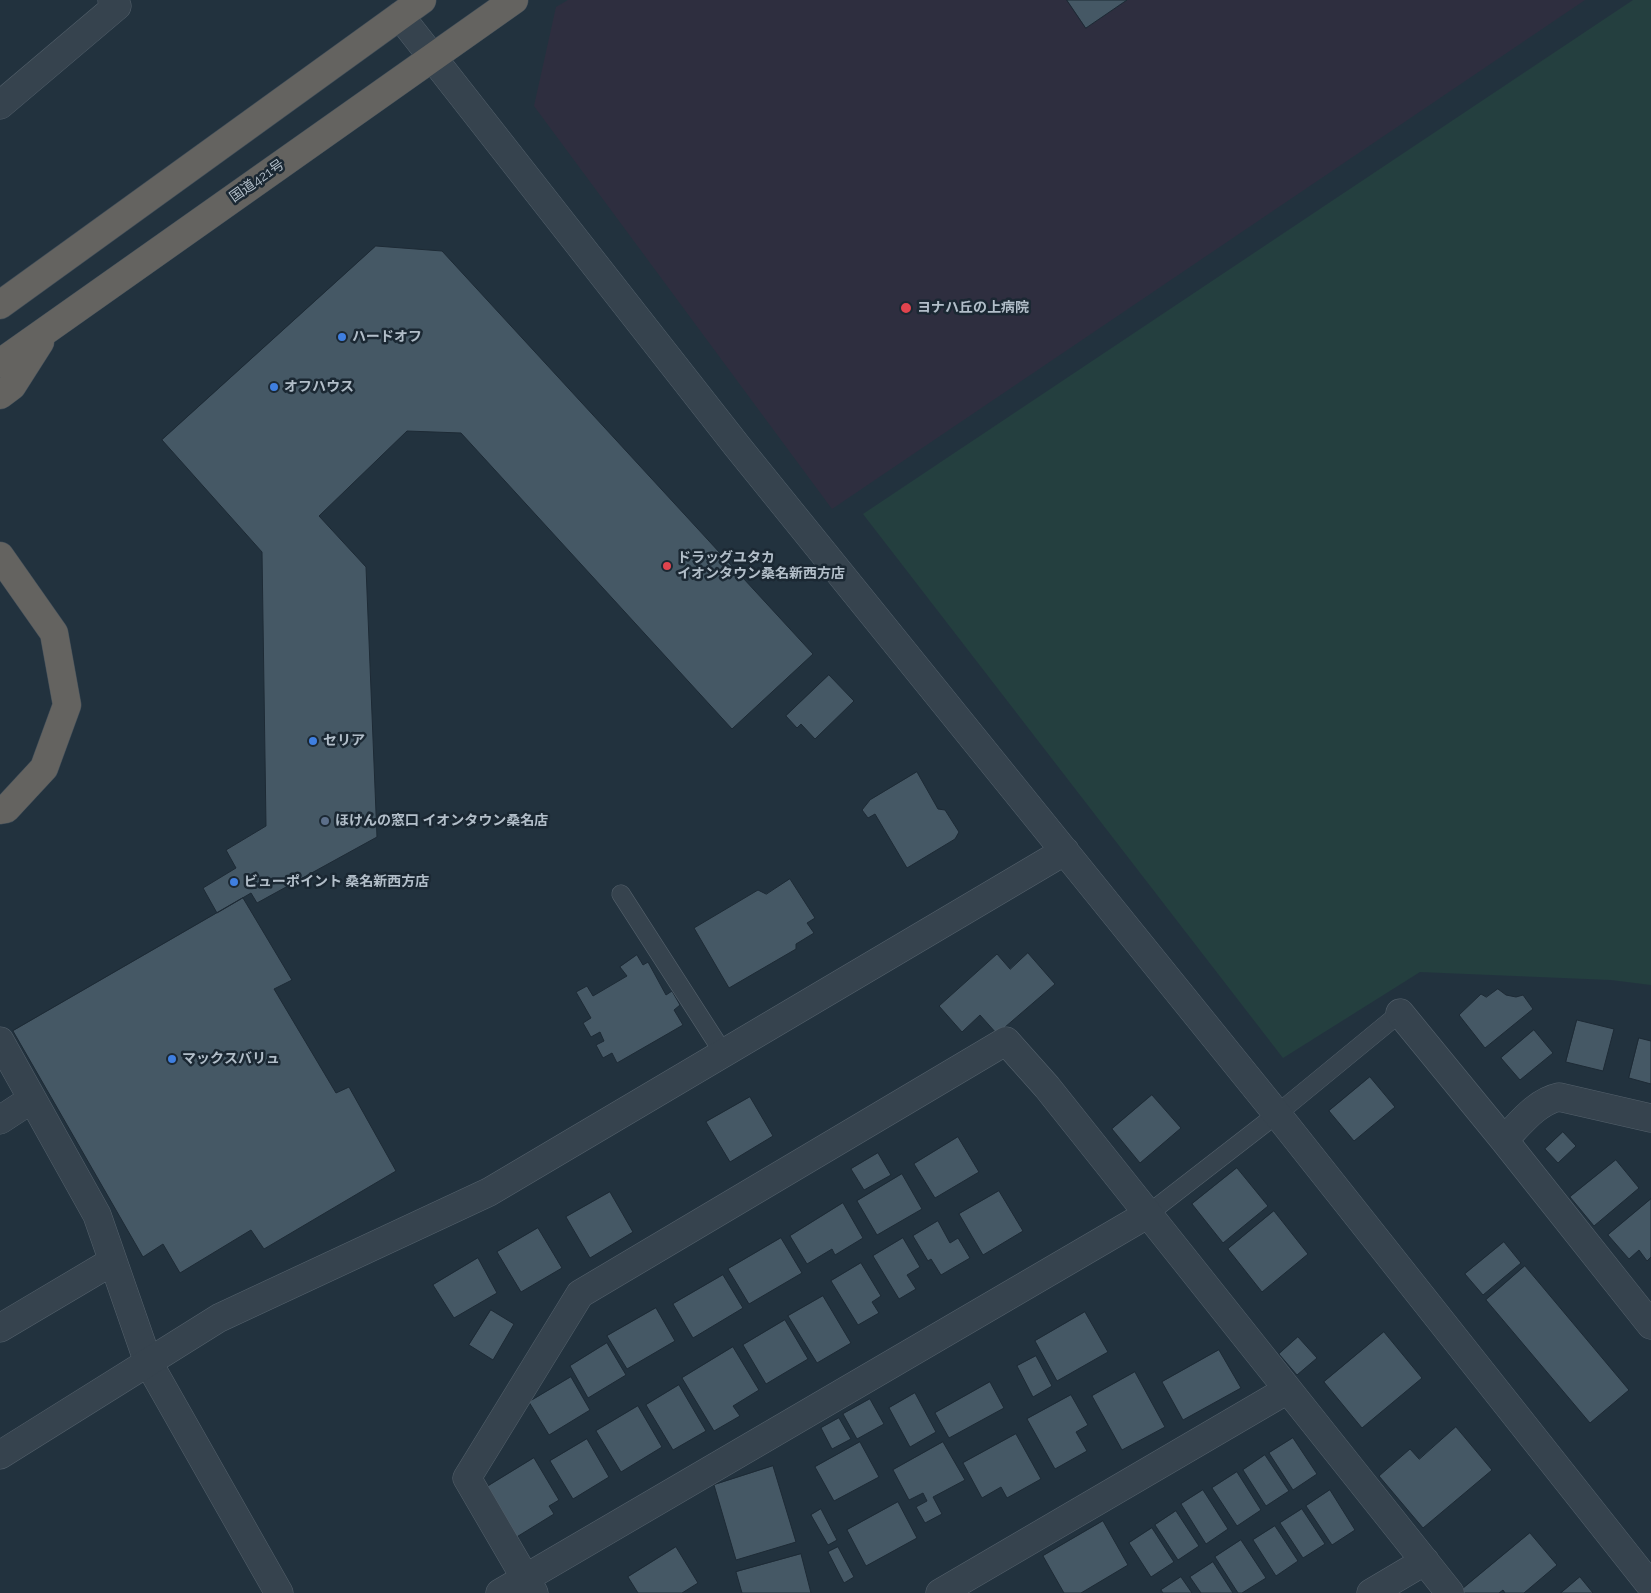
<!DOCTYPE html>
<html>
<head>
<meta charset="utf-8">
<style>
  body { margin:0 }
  canvas { display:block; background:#22323e }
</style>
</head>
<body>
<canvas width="1651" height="1593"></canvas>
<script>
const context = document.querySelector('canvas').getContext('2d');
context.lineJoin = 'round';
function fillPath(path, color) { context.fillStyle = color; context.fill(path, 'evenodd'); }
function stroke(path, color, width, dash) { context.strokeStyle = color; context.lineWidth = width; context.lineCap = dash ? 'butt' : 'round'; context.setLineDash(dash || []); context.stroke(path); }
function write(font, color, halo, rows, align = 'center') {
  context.font = font + ' Raleway,"Noto Sans JP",sans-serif'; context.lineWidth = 5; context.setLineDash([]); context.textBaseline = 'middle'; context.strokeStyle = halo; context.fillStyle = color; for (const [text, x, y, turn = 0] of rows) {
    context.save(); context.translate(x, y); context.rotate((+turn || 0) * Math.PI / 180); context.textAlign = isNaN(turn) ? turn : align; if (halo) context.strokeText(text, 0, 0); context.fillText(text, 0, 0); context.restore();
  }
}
const medical = new Path2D(`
  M568,0H1585L832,509L534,106L556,7Z`);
const green = new Path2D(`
  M1633,0H1651V985L1611,980L1420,972L1283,1058L863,514Z`);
const building = new Path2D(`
  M1067,0H1127L1086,28Z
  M376,246L442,251L813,654L732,729L461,433L407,431L319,516L366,567L377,837L257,903L251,893L217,913L203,888L236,868L226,850L266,826L262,552L162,440Z
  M829,675L854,701L815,739L801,724L797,728L786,716Z
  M917,772L938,809L945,810L959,832L955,839L907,868L875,814L868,818L862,810L870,800Z
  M790,879L815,918L807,923L814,933L796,944V949L729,988L694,928L758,890L766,894Z
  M243,898L292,980L274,989L336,1093L349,1087L396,1171L264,1249L251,1230L180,1273L163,1244L143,1257L13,1031Z
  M1028,953L1055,984L997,1034L980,1015L962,1032L939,1006L997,954L1010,969Z
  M637,955L643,965L648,962L666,995L672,991L680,1005L674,1010L683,1025L617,1063L612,1053L603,1058L596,1045L604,1041L600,1032L591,1037L583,1023L591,1018L576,992L587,986L593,996L627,976L620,967Z
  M1498,989L1506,995L1516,997L1523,995L1533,1009L1485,1048L1459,1015L1481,994L1486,997Z
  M1577,1020L1614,1029L1603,1071L1566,1062Z
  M1534,1030L1553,1053L1520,1080L1501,1058Z
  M1639,1038L1651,1041V1084L1629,1078Z
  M1370,1077L1395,1107L1354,1141L1329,1111Z
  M1152,1095L1181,1128L1140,1163L1112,1129Z
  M750,1097L773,1136L730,1162L706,1122Z
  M1563,1132L1576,1146L1558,1163L1545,1149Z
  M958,1137L979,1172L935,1198L914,1164Z
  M878,1153L891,1175L864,1190L851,1169Z
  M1616,1160L1639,1188L1594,1226L1570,1197Z
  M1237,1168L1268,1206L1223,1243L1192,1204Z
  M902,1174L922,1209L877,1235L857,1201Z
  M999,1191L1023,1231L983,1255L959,1214Z
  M610,1192L633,1232L590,1258L566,1217Z
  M1651,1199V1257L1647,1261L1639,1250L1629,1259L1608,1235Z
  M843,1203L863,1238L835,1255L832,1249L807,1264L790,1236Z
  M1274,1211L1308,1254L1262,1292L1228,1249Z
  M938,1221L950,1243L958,1238L970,1258L941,1275L931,1259L928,1261L913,1236Z
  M538,1228L562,1268L521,1292L497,1252Z
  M781,1238L802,1273L749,1304L728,1269Z
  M903,1238L920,1267L907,1275L916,1289L899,1299L873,1256Z
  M1504,1242L1521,1263L1483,1295L1465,1274Z
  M478,1258L497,1293L454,1318L433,1285Z
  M861,1263L881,1296L872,1302L879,1313L858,1325L831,1281Z
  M1525,1266L1629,1390L1590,1423L1486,1300Z
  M723,1275L743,1308L693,1338L673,1304Z
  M823,1296L851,1343L817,1363L788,1316Z
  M656,1308L675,1341L627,1369L607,1336Z
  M491,1310L514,1324L493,1360L469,1345Z
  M1085,1312L1108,1352L1057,1381L1035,1341Z
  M785,1320L808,1359L766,1384L743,1345Z
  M1384,1332L1422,1378L1362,1428L1324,1382Z
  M1298,1337L1317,1358L1297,1375L1279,1354Z
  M607,1343L626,1375L588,1398L570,1366Z
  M733,1347L759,1390L733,1406L740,1416L714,1431L682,1378Z
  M1219,1350L1241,1388L1183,1420L1162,1382Z
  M1036,1356L1052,1386L1033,1397L1017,1366Z
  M1135,1372L1165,1427L1122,1450L1092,1396Z
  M571,1377L590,1410L549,1435L529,1402Z
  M990,1382L1004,1408L949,1438L935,1413Z
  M679,1385L706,1431L673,1450L646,1405Z
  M915,1393L936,1432L910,1447L889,1408Z
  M1071,1395L1088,1425L1076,1432L1087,1451L1055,1469L1027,1419Z
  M870,1399L884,1424L857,1439L843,1414Z
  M638,1406L662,1447L621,1472L596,1431Z
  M839,1418L851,1439L832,1449L821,1428Z
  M1456,1427L1492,1470L1423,1528L1379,1476L1410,1449L1419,1459Z
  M1016,1434L1041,1479L1007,1498L1001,1487L982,1498L963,1463Z
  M1293,1438L1317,1474L1293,1490L1269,1453Z
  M587,1439L609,1477L573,1499L550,1461Z
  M860,1442L879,1477L834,1501L815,1467Z
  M943,1442L965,1480L933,1497L942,1514L925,1523L916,1507L927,1501L923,1493L909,1500L893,1470Z
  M1265,1455L1289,1491L1266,1506L1243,1470Z
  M534,1458L559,1500L549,1506L554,1514L515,1538L485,1488Z
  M773,1466L796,1542L736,1560L714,1485Z
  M1237,1472L1261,1510L1237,1526L1212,1488Z
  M1203,1490L1228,1529L1206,1544L1181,1504Z
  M1330,1490L1355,1530L1332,1545L1306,1506Z
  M898,1502L917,1538L866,1566L847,1530Z
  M821,1509L837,1540L828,1545L811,1515Z
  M1302,1509L1325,1544L1303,1558L1280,1523Z
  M1176,1511L1199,1546L1178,1560L1155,1525Z
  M1103,1521L1128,1565L1081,1593H1064L1043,1556Z
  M1275,1526L1298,1561L1276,1576L1253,1540Z
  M1152,1528L1174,1562L1151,1577L1129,1543Z
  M1530,1533L1557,1565L1524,1593H1505L1503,1590L1499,1593H1462L1460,1591Z
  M1241,1540L1266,1578L1242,1593H1238L1215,1557Z
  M676,1547L698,1583L682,1593H638L628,1577Z
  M838,1547L854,1577L844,1583L828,1552Z
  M801,1554L811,1593H742L736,1572Z
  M1213,1562L1233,1593H1201L1190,1577Z
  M1181,1577L1192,1593H1163L1161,1590Z
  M1580,1577L1593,1593H1561Z`);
const service = new Path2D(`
  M621,894L724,1054
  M1148,1214L1277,1114L1400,1013`);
const minor = new Path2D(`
  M0,105L117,6L112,0
  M1400,1013L1504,1140L1651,1325
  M0,1041L97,1215L148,1362L279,1593
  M0,1120L32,1099
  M1504,1140C1520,1124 1536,1102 1559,1097L1651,1118
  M0,1328L113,1261
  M500,1593L1148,1214
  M534,1593L467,1478L580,1294L1006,1041L1047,1087L1450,1593
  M940,1593L1287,1390
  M1371,1593L1425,1561`);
const tertiary = new Path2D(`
  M400,16L737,446L1277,1114L1651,1586
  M0,1455L219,1318L489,1192L1065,851`);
const trunk = new Path2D(`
  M0,305L422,0
  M0,363L514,0
  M0,395L12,386L40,342
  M0,556L54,633L67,705L44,768L6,809L0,810`);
const markers = [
  [906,308,6,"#e0444e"],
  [342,337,5,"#3f7fe0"],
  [274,387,5,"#3f7fe0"],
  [667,566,5,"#e0444e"],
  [313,741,5,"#3f7fe0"],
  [325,821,5,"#5c6f8a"],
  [234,882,5,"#3f7fe0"],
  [172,1059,5,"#3f7fe0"]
];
const streetNames = [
  ["国道421号",257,181,-35]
];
const poiNames = [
  ["ヨナハ丘の上病院",917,308],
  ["ハードオフ",352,337],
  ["オフハウス",284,387],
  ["ドラッグユタカ",677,558],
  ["イオンタウン桑名新西方店",677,574],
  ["セリア",323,741],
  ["ほけんの窓口 イオンタウン桑名店",335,821],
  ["ビューポイント 桑名新西方店",244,882],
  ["マックスバリュ",182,1059]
];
fillPath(medical, '#2e2e3f');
fillPath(green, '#243f3f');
fillPath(building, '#455865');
stroke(building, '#1d2a35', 1);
stroke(service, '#54616c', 19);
stroke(minor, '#54616c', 29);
stroke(tertiary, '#54616c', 29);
stroke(trunk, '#414e59', 29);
stroke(service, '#36434e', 18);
stroke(minor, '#36434e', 28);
stroke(tertiary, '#36434e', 28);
stroke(trunk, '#646360', 28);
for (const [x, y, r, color] of markers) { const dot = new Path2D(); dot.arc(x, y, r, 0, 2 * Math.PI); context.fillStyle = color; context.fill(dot); stroke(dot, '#1b2833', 2); }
write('14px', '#b2bec9', '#1b2833', streetNames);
write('bold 14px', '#b2bec9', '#1b2833', poiNames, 'left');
</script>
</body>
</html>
